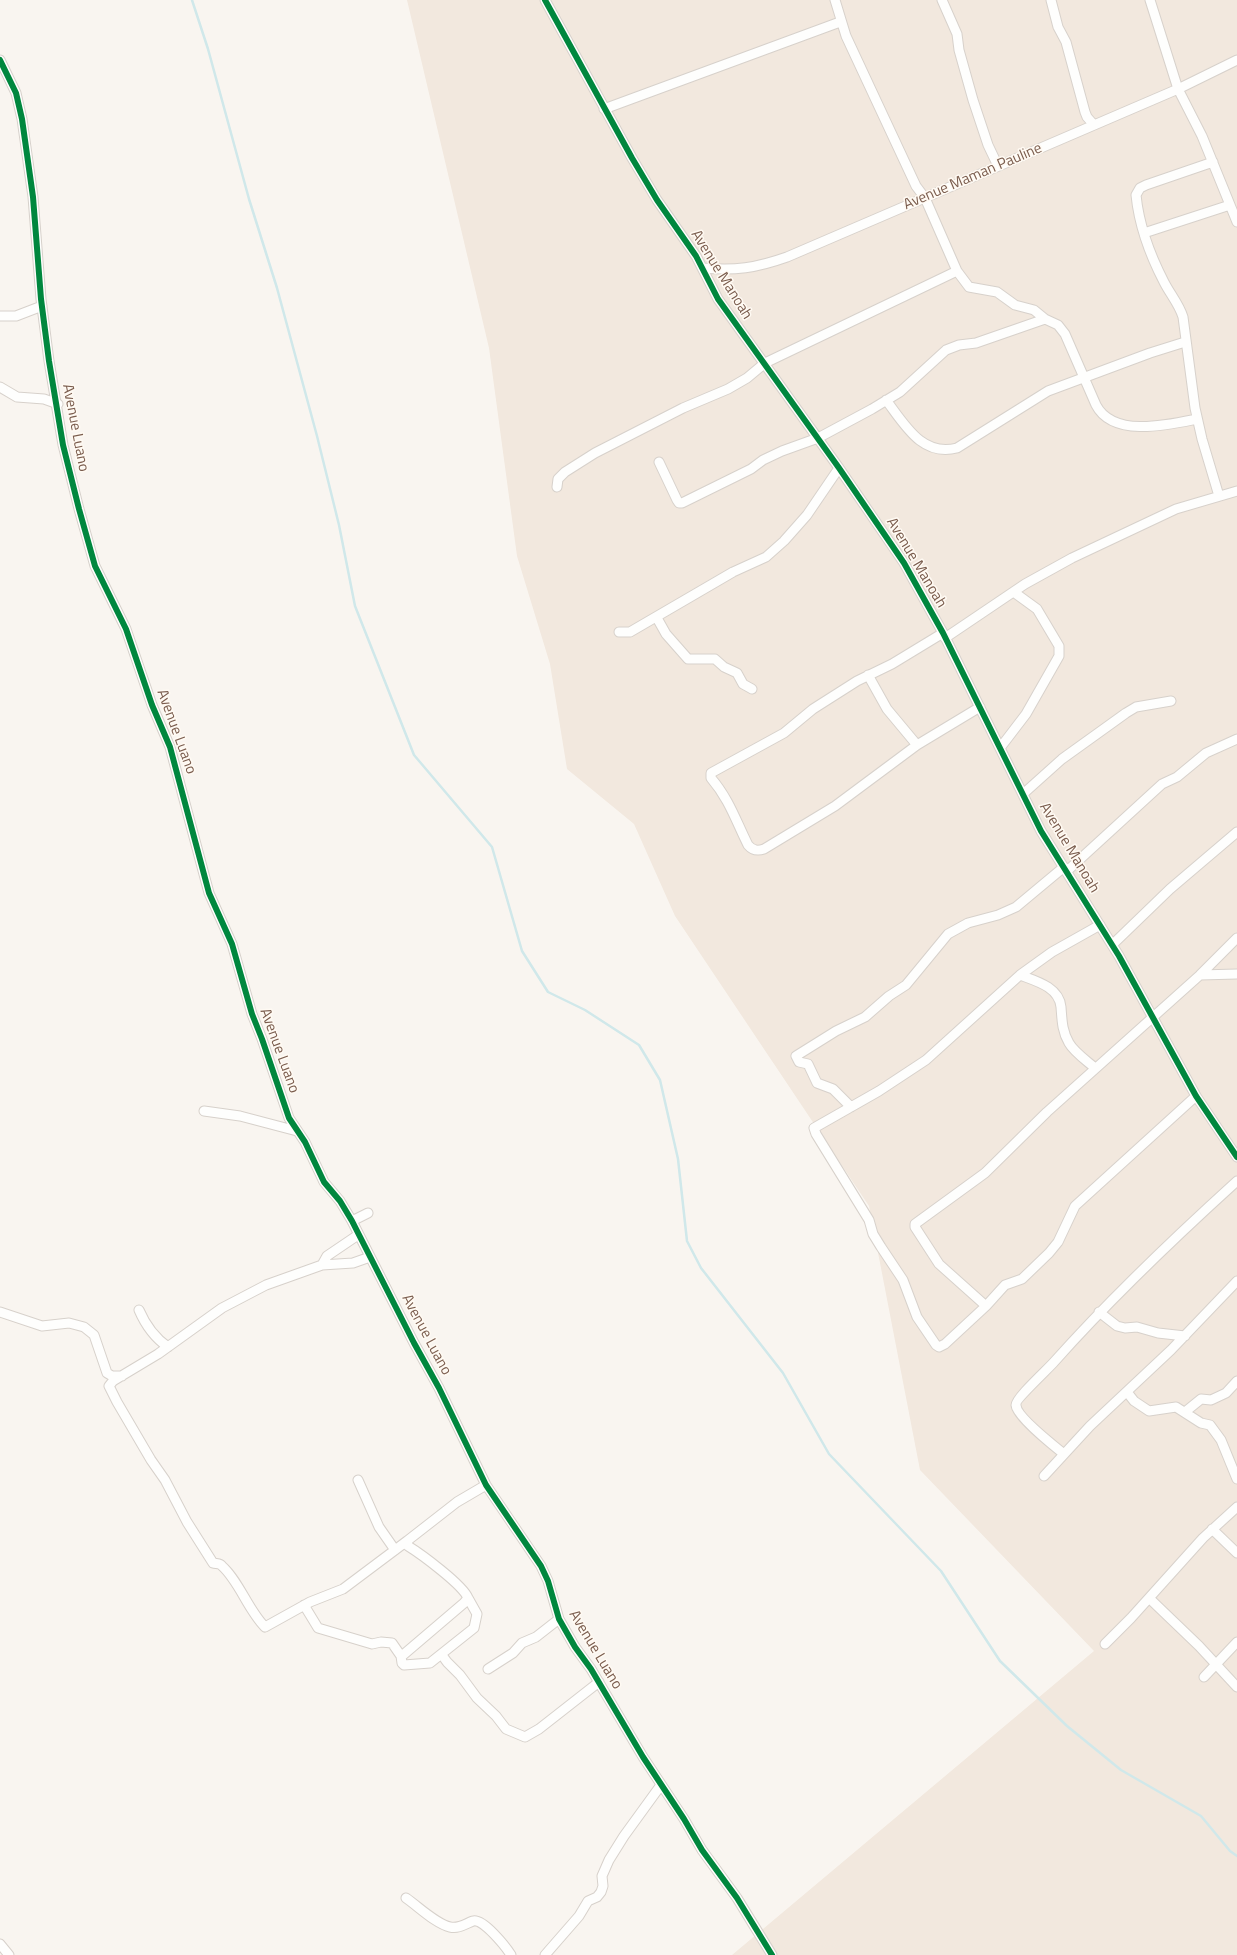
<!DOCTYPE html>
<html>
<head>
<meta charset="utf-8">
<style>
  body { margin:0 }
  canvas { display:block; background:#f9f5f0 }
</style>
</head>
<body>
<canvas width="1237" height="1955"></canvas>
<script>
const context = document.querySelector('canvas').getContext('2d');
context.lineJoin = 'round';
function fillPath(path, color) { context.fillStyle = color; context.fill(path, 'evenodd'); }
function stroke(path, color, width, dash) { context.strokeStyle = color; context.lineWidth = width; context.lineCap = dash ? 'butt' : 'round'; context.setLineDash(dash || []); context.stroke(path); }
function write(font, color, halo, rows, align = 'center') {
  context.font = font + ' "Titillium Web",sans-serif'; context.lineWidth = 3; context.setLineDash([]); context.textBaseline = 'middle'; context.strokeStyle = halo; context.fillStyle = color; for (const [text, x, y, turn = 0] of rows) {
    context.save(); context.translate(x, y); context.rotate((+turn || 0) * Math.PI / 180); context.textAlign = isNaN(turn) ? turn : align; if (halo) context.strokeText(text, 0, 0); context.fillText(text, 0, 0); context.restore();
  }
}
const residential = new Path2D(`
  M407,0H1237V1955H732L1094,1651L920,1470L869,1206L675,916L634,824L567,769L550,664L517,556L489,348Z`);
const stream = new Path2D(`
  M192,0L208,49L249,199L277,288L317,436L339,525L355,606L414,755L492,847L522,951L548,992L585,1010L639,1045L660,1080L678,1159L687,1241L701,1268L783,1373L829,1454L941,1571L1000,1661L1067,1726L1121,1770L1201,1816L1230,1851L1237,1856`);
const street = new Path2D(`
  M545,0L632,158L657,200L696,256L718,299L839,468L904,563L943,633L1041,831L1119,956L1196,1096L1237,1157
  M835,0L846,36L916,186L925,198L957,271L969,287L997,292L1015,305L1034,310L1045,319L1058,325L1065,334L1096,405C1113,438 1168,425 1197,419
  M942,0L957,34L959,50L973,100L988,145L998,166
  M1051,0L1058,27L1066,42L1085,112L1087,117L1094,125
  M1150,0L1178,89L1202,136L1237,222
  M0,60L16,93L22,119L33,197L41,299L49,361L63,445L79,509L95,566L126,629L152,705L170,747L209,893L232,944L252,1014L262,1039L289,1118L305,1142L324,1182L340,1201L352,1221L414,1343L439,1388L486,1485L541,1566L548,1581L559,1619L575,1647L591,1669L643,1757L684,1819L702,1850L737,1898L772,1955
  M604,109L840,22
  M1213,162L1146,185L1140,188L1136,195C1139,225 1150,255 1164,282C1170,294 1179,304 1183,317L1195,408L1202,439L1219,496
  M1144,233L1230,205
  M703,268C735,271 756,268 787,257L1178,89L1237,60
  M0,316H16L42,306
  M0,387L17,397L44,399L58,404
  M886,400C905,425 922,457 957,448L1048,391L1150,353L1185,342
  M659,462L677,500L679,503H682L751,469L763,460L782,451L818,438L872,409L900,392L946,350L959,345L976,343L1045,319
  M557,487L558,479L565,472L595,453L683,408L728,389L747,378L765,363L957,271
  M657,618L666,634L688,659H715L724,667L737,673L743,684L752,689
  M619,632H630L733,572L766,557L784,541L807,515L839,468
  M943,633L892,664L857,681L813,709L784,733L711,773V778C729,799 736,821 748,845C753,851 758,851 764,849L835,806L917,745L980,707
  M945,638L1025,584L1072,558L1176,509L1237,491
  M868,675L887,709L917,745
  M1000,748L1026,714L1059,656V646L1037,609L1015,593
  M1023,794L1062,759L1126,713L1136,707L1171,701
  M1067,871L1162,784L1177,777L1206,753L1237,739
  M1100,925L1052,952L1020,975L926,1060L879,1091L814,1128L816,1134L869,1220L873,1234L881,1247L903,1280L917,1317L936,1345L939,1347L945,1344L986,1306L1005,1285L1022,1279L1049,1253L1058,1242L1075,1206L1196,1096
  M1112,945L1170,889L1237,832
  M1020,975C1036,981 1059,987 1061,1007C1062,1020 1062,1031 1069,1043C1074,1052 1087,1061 1095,1068
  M1200,975L1237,974
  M851,1107L833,1089L817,1083L808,1064L799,1062L796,1056L836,1031L865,1017L889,996L906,985L948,934L968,923L998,915L1016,907L1064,867
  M204,1111L240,1116L297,1131
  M352,1221L368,1213
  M370,1257L353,1263L322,1265L266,1285L222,1308L158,1354L113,1381L109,1386L117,1402L151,1460L165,1480L187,1522L213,1563C216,1564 220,1563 222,1566C239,1581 248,1610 265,1627L310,1602L343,1589L407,1541
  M322,1265L327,1256L358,1235
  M986,1306L939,1264L915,1227V1224L985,1173L1047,1112L1200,975L1237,938
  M139,1310C145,1324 155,1338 168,1347
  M0,1312L42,1326L69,1323L84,1327L94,1335L107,1373L112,1376H122
  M1099,1312L1117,1326L1125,1328L1137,1327L1158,1333L1185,1336
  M1127,1392L1134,1401L1149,1411L1176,1407L1201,1423L1210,1425L1221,1440L1237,1479
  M1185,1412L1201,1399L1211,1400L1226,1393L1237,1381
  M1064,1454C1054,1446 1016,1416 1016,1405C1015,1399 1048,1369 1054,1362C1111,1298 1173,1239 1237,1181
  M1044,1476L1090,1426L1171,1350L1237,1281
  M358,1480L379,1527L395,1550
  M1212,1529L1237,1553
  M1149,1598L1199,1646L1237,1687
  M304,1605L318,1628L372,1644L381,1642L392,1643L401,1656L403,1655L464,1603L468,1598C463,1585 421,1554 408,1546L407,1541L457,1502L486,1485
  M1105,1644L1131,1618L1203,1538L1237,1507
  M442,1655L447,1662L460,1675L477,1698L496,1716L506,1729L525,1737L539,1729L599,1682
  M401,1656L402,1663L404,1665L430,1663L474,1628L477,1614L468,1598
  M488,1669L513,1653L522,1643L536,1637L559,1619
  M1204,1677L1237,1642
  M406,1898C419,1907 436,1924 450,1927C459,1929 465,1924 473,1921C483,1918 506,1947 511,1955
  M0,1944L9,1955
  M545,1955L579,1916L588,1901L597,1897L601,1892L603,1886L602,1876L609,1860L624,1836L661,1785`);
const cycleway = new Path2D(`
  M545,0L632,158L657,200L696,256L718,299L839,468L904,563L943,633L1041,831L1119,956L1196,1096L1237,1157
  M0,60L16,93L22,119L33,197L41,299L49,361L63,445L79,509L95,566L126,629L152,705L170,747L209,893L232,944L252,1014L262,1039L289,1118L305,1142L324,1182L340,1201L352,1221L414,1343L439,1388L486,1485L541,1566L548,1581L559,1619L575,1647L591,1669L643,1757L684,1819L702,1850L737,1898L772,1955`);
const streetNames = [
  ["Avenue Maman Pauline",973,177,-23],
  ["Avenue Manoah",721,275,58],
  ["Avenue Luano",75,428,79],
  ["Avenue Manoah",916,563,59],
  ["Avenue Luano",176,732,70],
  ["Avenue Manoah",1069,848,59],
  ["Avenue Luano",279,1051,70],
  ["Avenue Luano",426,1335,62],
  ["Avenue Luano",595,1650,59]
];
fillPath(residential, '#f2e8de');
stroke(stream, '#d0e8ea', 2.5);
stroke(street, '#d7d1cb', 11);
stroke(street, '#fefefd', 9);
stroke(cycleway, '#00873e', 6);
write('15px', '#7a5c4d', '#fffaf3', streetNames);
</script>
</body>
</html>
